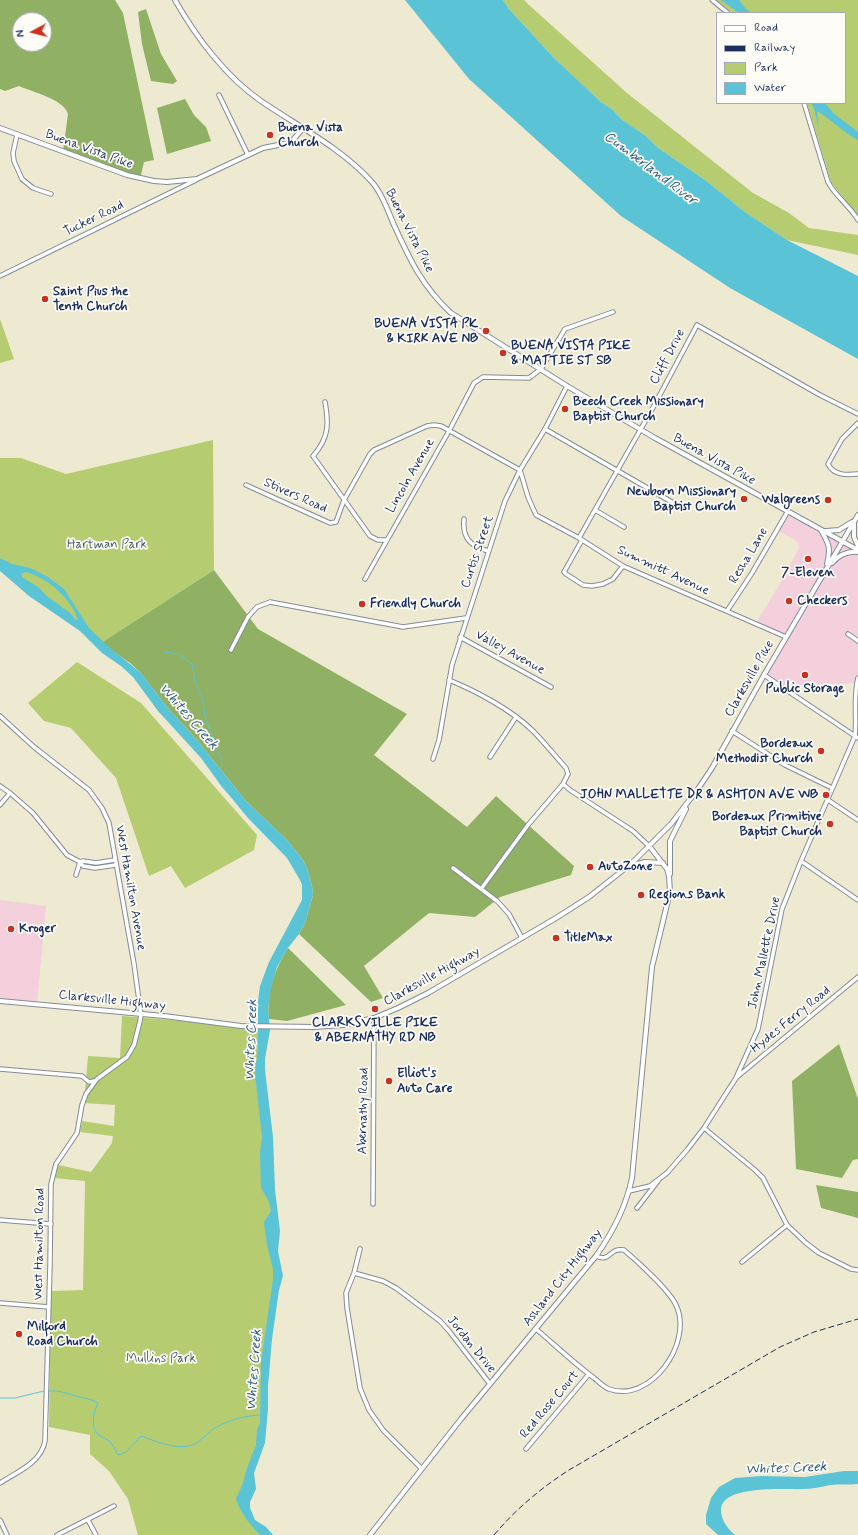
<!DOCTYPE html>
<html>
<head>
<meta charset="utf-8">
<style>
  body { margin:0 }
  #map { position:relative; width:858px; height:1535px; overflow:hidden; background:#eeead1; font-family:Mynerve,sans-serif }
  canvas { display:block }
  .legend { position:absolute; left:716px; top:12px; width:130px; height:92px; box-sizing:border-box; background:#fdfcf7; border:1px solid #a3aaba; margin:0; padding:5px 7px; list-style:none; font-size:12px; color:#1b2f5e }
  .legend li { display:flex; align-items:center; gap:8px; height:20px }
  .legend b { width:20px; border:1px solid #a3aaba }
  .north { position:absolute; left:12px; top:12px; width:40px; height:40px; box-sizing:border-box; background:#fdfcf7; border:1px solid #a3aaba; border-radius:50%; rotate:263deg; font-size:11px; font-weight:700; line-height:16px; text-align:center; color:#1b2f5e }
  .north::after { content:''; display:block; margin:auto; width:14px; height:18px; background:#c8321e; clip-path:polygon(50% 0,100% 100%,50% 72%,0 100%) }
</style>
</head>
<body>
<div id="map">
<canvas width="858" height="1535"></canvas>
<ul class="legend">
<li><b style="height:5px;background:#fff"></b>Road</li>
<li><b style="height:5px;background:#1b2f5e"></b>Railway</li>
<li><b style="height:11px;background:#b5cc71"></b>Park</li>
<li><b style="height:11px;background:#5ac3d6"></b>Water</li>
</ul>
<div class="north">N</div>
</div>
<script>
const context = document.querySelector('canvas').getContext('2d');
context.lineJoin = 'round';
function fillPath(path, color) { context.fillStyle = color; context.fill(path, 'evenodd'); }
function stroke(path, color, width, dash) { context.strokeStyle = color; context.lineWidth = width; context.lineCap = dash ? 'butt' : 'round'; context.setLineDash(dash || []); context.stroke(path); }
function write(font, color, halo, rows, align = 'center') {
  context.font = font + ' Mynerve,sans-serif'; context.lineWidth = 3.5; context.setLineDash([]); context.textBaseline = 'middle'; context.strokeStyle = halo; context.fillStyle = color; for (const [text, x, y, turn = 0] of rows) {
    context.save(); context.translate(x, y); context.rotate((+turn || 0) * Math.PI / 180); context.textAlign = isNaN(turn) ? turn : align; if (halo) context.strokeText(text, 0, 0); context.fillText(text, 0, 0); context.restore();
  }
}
const built = new Path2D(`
  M788,511L858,550V678L857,683L798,686L793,694L764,675L786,637L755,624L781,582L799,548L798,544L795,540L777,530Z
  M0,900L46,906L37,1004L0,1001Z`);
const green = new Path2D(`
  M503,0H524L529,5L627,93L753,193L789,213L809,228L858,235V255L787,240L745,212L705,180L657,147L646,136L621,119L612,109L601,102L554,58L509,9Z
  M716,0H858V217L831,182L807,103H845V13H733Z
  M0,319L14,359L0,363Z
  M213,440L214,570L101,643L0,564V458H21L66,474Z
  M77,662L141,703L257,835L254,850L185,888L171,866L149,876L116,778L71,728L44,721L28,703Z
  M122,1016L261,1027L276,1277L262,1420L242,1503L262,1535H138L128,1499L109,1471L90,1454V1435L49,1427L51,1291L83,1290L85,1181L54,1178L58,1165L91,1172L112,1143L113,1136L80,1132L82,1121L114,1126L115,1105L84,1103L88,1056L120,1058Z`);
const forest = new Path2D(`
  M0,0H115L123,13L154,160L144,162L140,179L63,151L68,114C64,99 32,92 19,86L5,91L0,89ZM20,20H44V44H20Z
  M146,9L161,54L177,81L173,84L151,81L142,44L138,12Z
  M185,99L194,115L206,127L211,141L167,154L157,108Z
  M214,570L258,629L407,714L374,755L467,827L496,796L574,866L571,875L500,897L475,917L429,913L364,966L383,998L371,1002L299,934L305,923L313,895L312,886L307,868L303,860L288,841L246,801L197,740L167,707L141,673L130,663L101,643Z
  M288,948L346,1005L287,1021L269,1019C266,993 275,969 288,948Z
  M839,1044L858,1099V1159L853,1160L842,1178L796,1169L792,1081Z
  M816,1185L858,1192V1218L821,1208Z`);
const water = new Path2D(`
  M405,0H503L509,9L554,58L601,102L612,109L621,119L646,136L657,147L705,180L745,212L787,240L858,276V359L730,288L621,216L469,79Z
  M721,0H739L746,9L752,13H739Z
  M811,103H825L833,113L858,132V140L848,134L818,111L817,114L819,130L814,108Z
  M0,558L12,564L30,568L48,577L64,589L89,628L109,647L141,673L167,707L197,740L246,801L288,841L303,860L307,868L312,886L313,895L305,923L299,934L288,948L277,967L271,988L268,1008L270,1030L265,1059V1070L273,1137L275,1189L280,1231L278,1251L283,1276L279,1290L272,1339L268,1386V1409L265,1443L254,1473L256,1489L250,1502V1508L255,1520L266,1527L273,1535H260C249,1523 241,1514 236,1499L243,1483L246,1471L256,1445L257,1429L260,1424L261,1363L273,1279V1269L267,1245L264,1222L271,1211L269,1202L261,1188L260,1153L262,1137L255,1074L258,1047V1001L260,986L269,962L302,900V885L300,880L287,858L248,818L229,795L222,787L201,758L158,711L133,677L121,666L102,653L80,631L29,596L0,571ZM25,572C47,577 71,598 78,620L75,619L70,613L48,597L38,587L22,577L21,574Z
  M844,1471H858V1484C849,1485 839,1484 830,1485C821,1487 812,1489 803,1489C786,1490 718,1484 721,1512C722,1521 728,1529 735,1535H718L706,1524V1515L711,1498L719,1487L735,1478L761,1476L805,1477Z`);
const stream = new Path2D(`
  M165,652L179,654L192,664L195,680L203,702L205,717L222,761L221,770
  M48,1391C60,1390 68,1394 79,1397C87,1399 91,1399 98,1403C93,1413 90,1429 100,1436C103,1438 107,1439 109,1441C113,1444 115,1450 118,1455L126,1452L141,1436C155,1441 173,1449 189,1446C199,1444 204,1436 212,1430C225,1421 246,1415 262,1415
  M0,1398H15L44,1391`);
const minor = new Path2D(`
  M712,0L728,13
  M219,95L248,155
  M804,103L828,182C836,197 850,206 858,220
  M17,135L13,153L14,161L22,179L33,188L51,194
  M0,276L196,180
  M325,402C329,424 329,438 313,456L370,536L378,540H386
  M858,423L842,439L828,464C834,476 847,475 858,474
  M545,429L677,505
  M246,485L330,523L336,522L344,500L370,454L374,450L427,426L434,425L441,426L520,470L528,497L536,515L579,538L623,566L786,637
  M595,510L624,527
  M464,519C462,539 471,546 488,551
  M579,538L655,404L697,325L820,395L858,414
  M582,540L564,572L566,574L583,585L592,586L603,584L613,579L623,566
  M365,579L449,431L474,383L483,377L529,378L541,369L565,329L613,312
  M727,611L752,573L788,511
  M848,634L858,641
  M460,637L551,687
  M231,650L248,617L257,607L270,602L403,627L466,618
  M764,675L858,738
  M449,680C476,691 512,710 533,731C545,743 555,756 566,768L568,774L563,784L570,790L633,831L650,847
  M0,716L34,747L89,790L102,808L109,823L134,964L141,1015L140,1021L134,1045L127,1057L97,1079L86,1094L82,1105L77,1133L56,1164L51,1184L50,1265L45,1441C41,1463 17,1472 0,1483
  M732,731L785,765L832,788
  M490,757L516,717
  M433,759L439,740L452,665L505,501L520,470L545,429L567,386
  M0,786L10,793L33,813L67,855L80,862L83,866L95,868L116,865
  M828,800L858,820
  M0,805L10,793
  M801,861L858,900
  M80,862L83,861L96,863L115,860
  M453,868L497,901L509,914L522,938
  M76,875L80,862
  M481,889L528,825L563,784
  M0,1069L82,1076L89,1082L94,1081
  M737,1077L858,977
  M704,1128L755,1170L763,1178L787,1225L806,1243L819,1253L851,1269L858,1270
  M629,1191L650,1186L667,1173L687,1150L704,1128L736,1078L758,1029L782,909L801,861L855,736C857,717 853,697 858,678
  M373,1204L374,1018
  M637,1208L658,1181
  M0,1220L51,1224
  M360,1249L354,1273L346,1293L347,1308L360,1388L369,1410L383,1430L421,1468
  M742,1262L787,1225
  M354,1273L383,1281L396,1288L440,1321L449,1331L490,1384
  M0,1303L49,1307
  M536,1329C555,1345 574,1363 594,1378C599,1382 604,1387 609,1389C650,1404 694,1343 676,1305C669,1290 637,1261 624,1250C609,1247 611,1263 596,1256
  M526,1449L589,1374
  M0,1520L7,1535
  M88,1520L96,1535
  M57,1535L114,1506`);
const major = new Path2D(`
  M175,0C196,37 226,77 261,101C299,127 340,147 372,182C382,193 388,211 394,225C410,260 422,286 451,313L567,386L655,438L858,550
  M0,128L127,175L154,181L167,182L197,179L263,148L288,143L293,140L304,127
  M854,523V537L858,546
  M821,530C829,544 831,548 827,564
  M826,531L839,530L852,522
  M832,563C839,555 848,551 858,552
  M630,866L645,862L663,863
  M670,874V841L686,809
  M0,1001L164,1016L241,1026L314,1027L343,1025L374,1018L398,1008L428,993L556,918L589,897L632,863L671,824L698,789L712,768L764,675L858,515
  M370,1535L461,1419L596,1256C613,1232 626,1207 632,1178L652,967L670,892L669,876L667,869L650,847`);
const rail = new Path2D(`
  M494,1535C516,1509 541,1488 569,1470L780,1347L814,1332L858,1319`);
const markers = [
  [270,135,4,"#c8321e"],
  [45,299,4,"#c8321e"],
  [486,331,4,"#c8321e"],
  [503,353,4,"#c8321e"],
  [565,409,4,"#c8321e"],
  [744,499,4,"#c8321e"],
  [828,500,4,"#c8321e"],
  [808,559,4,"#c8321e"],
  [789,601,4,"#c8321e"],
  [362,604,4,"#c8321e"],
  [805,675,4,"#c8321e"],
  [821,751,4,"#c8321e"],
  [826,795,4,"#c8321e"],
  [830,824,4,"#c8321e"],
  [590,867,4,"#c8321e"],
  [641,895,4,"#c8321e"],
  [11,929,4,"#c8321e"],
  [556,938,4,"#c8321e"],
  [375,1009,4,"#c8321e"],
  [389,1081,4,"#c8321e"],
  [19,1334,4,"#c8321e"]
];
const poiNames = [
  ["Buena Vista",278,128],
  ["Church",278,143],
  ["Saint Pius the",53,292],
  ["Tenth Church",53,307],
  ["BUENA VISTA PK",478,324,"right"],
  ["& KIRK AVE NB",478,339,"right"],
  ["BUENA VISTA PIKE",511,346],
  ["& MATTIE ST SB",511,361],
  ["Beech Creek Missionary",573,402],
  ["Baptist Church",573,417],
  ["Newborn Missionary",736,492,"right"],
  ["Baptist Church",736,507,"right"],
  ["Walgreens",820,500,"right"],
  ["7-Eleven",808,573,"center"],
  ["Checkers",797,601],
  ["Friendly Church",370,604],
  ["Public Storage",805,689,"center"],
  ["Bordeaux",813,744,"right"],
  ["Methodist Church",813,759,"right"],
  ["JOHN MALLETTE DR & ASHTON AVE WB",818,795,"right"],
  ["Bordeaux Primitive",822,817,"right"],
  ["Baptist Church",822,832,"right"],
  ["AutoZone",598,867],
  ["Regions Bank",649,895],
  ["Kroger",19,929],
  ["TitleMax",564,938],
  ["CLARKSVILLE PIKE",375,1023,"center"],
  ["& ABERNATHY RD NB",375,1038,"center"],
  ["Elliot's",397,1074],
  ["Auto Care",397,1089],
  ["Milford",27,1327],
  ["Road Church",27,1342]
];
const streetNames = [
  ["Buena Vista Pike",89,150,20],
  ["Tucker Road",94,219,-26],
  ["Buena Vista Pike",409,231,63],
  ["Cliff Drive",668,357,-62],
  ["Buena Vista Pike",714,460,29],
  ["Lincoln Avenue",411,476,-60],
  ["Stivers Road",295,496,24],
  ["Curtis Street",478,552,-71],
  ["Resha Lane",749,556,-59],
  ["Summitt Avenue",663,571,25],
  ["Valley Avenue",510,653,29],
  ["Clarksville Pike",750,679,-60],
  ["West Hamilton Avenue",130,888,80],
  ["John Mallette Drive",765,953,-78],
  ["Clarksville Highway",432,977,-29],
  ["Clarksville Highway",112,1001,6],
  ["Hydes Ferry Road",791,1020,-39],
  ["Abernathy Road",364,1111,-89],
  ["West Hamilton Road",40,1244,-89],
  ["Ashland City Highway",563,1278,-52],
  ["Jordan Drive",471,1345,51],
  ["Red Rose Court",550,1405,-50]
];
const parkNames = [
  ["Hartman Park",107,545],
  ["Mullins Park",161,1359]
];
const waterNames = [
  ["Cumberland River",650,169,37],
  ["Whites Creek",188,717,49],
  ["Whites Creek",252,1040,-88],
  ["Whites Creek",255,1370,-86],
  ["Whites Creek",786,1469,-2]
];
fillPath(built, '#f4cfdc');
fillPath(green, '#b5cc71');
fillPath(forest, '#90b063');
fillPath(water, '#5ac3d6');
stroke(stream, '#5ac3d6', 1);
stroke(minor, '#848c98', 5.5);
stroke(major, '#848c98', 6);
stroke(minor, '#fff', 3.5);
stroke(major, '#fff', 4);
stroke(rail, '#1b2f5e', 1, [6, 3]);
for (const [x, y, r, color] of markers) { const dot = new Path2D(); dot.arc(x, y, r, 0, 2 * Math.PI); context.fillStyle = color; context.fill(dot); stroke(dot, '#fdfcf7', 1.5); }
write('bold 13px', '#1b2f5e', '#fdfcf7', poiNames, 'left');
write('13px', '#1b2f5e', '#fdfcf7', streetNames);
write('13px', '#495e64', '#fdfcf7', parkNames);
write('italic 14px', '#2e5b82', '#fdfcf7', waterNames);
</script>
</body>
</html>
